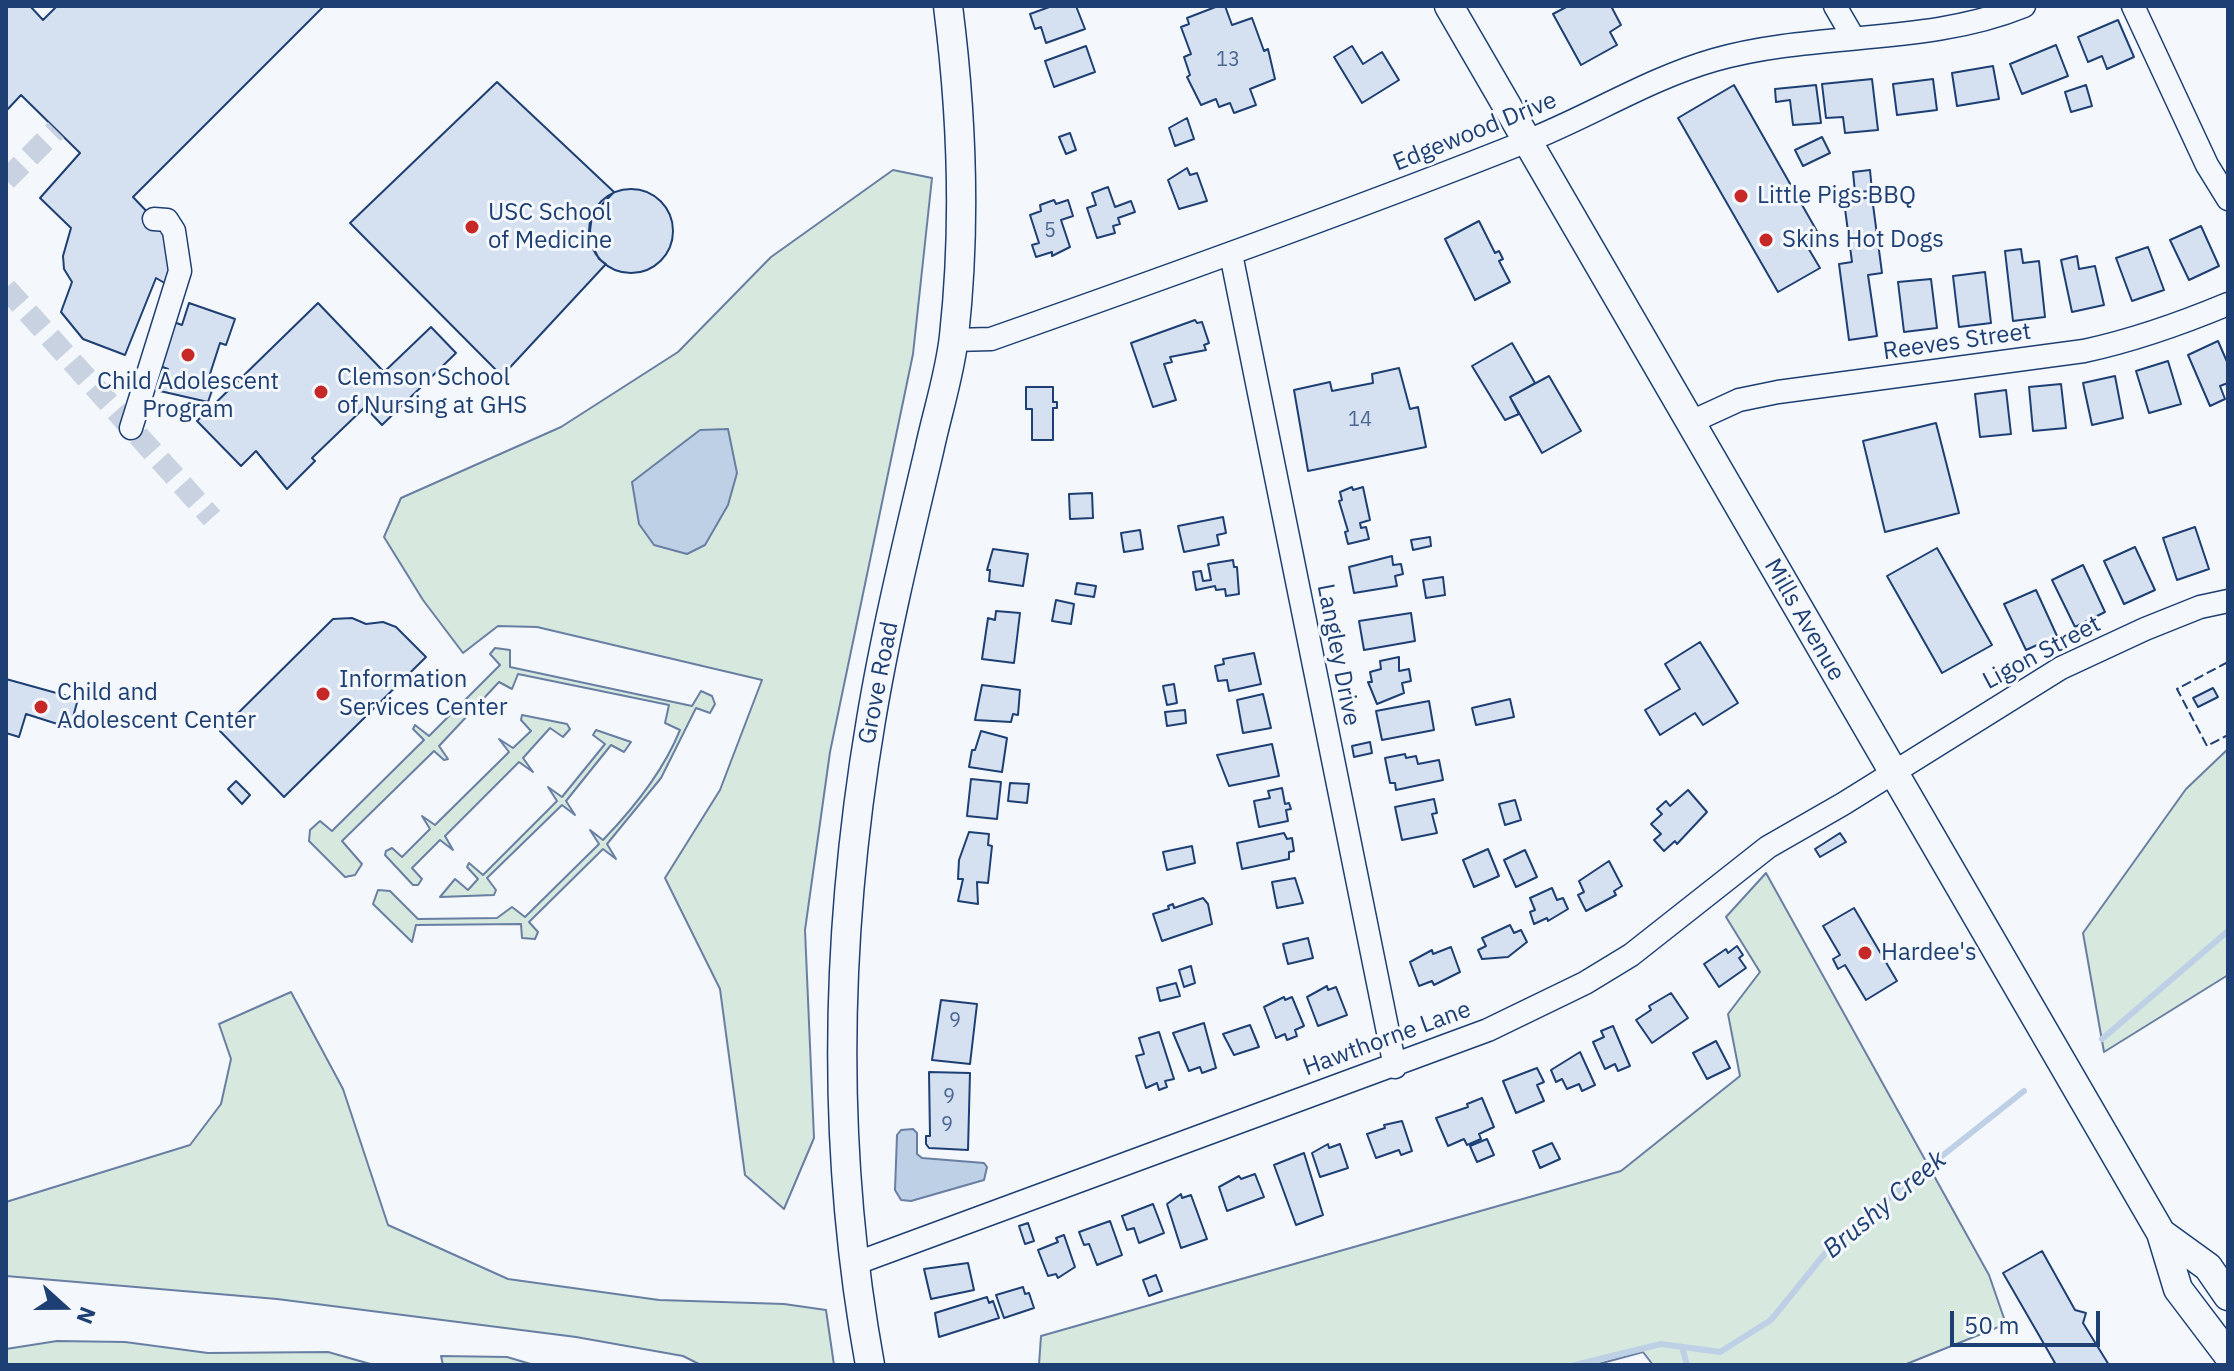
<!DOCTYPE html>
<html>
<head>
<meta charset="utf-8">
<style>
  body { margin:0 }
  #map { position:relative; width:2234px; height:1371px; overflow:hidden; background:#f4f7fb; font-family:"IBM Plex Sans",sans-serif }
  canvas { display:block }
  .frame { position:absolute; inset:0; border:8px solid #1d3f73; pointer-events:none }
  .north { position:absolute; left:24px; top:1267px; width:80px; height:80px; -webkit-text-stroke:6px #f4f7fb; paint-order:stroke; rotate:111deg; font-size:22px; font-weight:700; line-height:32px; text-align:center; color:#1d3f73 }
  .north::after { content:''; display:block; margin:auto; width:28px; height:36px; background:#1d3f73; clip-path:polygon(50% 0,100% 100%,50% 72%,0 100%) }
  .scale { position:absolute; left:1950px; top:1311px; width:150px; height:36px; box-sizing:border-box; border:4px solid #1d3f73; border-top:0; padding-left:10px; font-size:24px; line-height:28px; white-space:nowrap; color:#1d3f73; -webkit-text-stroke:6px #f4f7fb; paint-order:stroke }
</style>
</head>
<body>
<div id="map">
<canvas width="2234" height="1371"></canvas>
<div class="frame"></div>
<div class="north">N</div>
<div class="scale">50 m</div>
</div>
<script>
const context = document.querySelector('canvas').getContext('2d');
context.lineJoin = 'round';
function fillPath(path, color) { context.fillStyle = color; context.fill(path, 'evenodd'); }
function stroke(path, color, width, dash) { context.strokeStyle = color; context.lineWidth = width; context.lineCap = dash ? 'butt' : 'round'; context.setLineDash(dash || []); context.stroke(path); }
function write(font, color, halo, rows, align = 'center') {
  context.font = font + ' "IBM Plex Sans",sans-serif'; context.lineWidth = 6; context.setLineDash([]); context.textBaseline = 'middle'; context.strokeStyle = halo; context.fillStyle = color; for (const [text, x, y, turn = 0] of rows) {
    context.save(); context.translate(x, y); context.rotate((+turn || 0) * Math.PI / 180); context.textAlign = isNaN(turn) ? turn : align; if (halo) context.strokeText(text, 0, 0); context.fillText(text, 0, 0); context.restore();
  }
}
const green = new Path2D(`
  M893,170L932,178L913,354L830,752L805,930L814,1138L784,1209L745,1175L720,989L665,878L720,790L762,680L537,627L498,626L463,653L423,600L384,537L401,498L561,427L678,352L771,257Z
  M495,648L510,650V667L692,706L701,691L712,696L715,704L710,713L696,708L661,778L607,844L616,859L603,849L529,922L538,932L535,939L522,938L521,924L416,925L412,942L373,904L378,890L390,891L418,919L497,918L512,907L525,917L599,844L590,830L603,840C634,808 663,772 680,730L665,723L669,705L518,674L512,689L499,682L439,746L448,759L444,760L434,751L342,841L362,864L355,875L345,877L309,841L310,830L320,821L332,831L424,740L413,729L415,725L429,736L500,665L490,654Z
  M522,715L567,724L570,729L563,737L550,728L523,758L533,772L519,762L445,836L453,850L440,840L412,868L422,879L418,885H413L385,855L386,851L392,848L402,857L430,829L422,816L435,825L509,752L499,739L513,748L531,731L521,720Z
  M596,730L631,742L624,752L611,745L566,801L575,815L562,805L487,878L496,890L494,895L440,897L455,879L468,890L478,879L467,867L469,863L483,875L557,801L548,787L562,797L605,744L593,735Z
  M2228,749V975L2104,1052L2083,933L2186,789Z
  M1766,873L1989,1275L2006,1324L1904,1365H1653L1643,1352L1595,1365H1039L1041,1336L1621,1171L1740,1076L1728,1014L1760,972L1726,917Z
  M291,992L343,1089L388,1225L508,1279L659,1300L784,1304L826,1310L834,1365H701L683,1356L576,1337L277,1299L6,1276V1202L190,1145L221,1104L231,1059L219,1024Z
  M57,1341L125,1342L208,1353L328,1352L374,1365H6V1349Z
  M441,1356L507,1357L534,1365H443Z`);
const water = new Path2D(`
  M728,429L737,473L728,505L705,545L687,554L654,545L639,524L632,482L700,430Z
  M913,1129L917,1133V1154L922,1158L984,1163L987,1167L984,1180L911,1201L901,1200L895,1190L897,1135L901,1130Z`);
const stream = new Path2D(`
  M2102,1039L2228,931
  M1682,1347L1687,1365
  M1575,1365L1661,1344L1720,1352L1771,1320L1836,1240L2024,1091`);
const building = new Path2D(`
  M6,6H30L43,20L57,6H324L133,197L169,235L173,256L168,285L156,278L125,355L83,339L61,312L72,282L64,269L63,256L71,228L40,198L80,153L21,95L6,111Z
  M1052,6H1076L1085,29L1046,43L1041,27L1035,29L1030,14Z
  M1218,6H1225L1232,25L1252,18L1264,51L1268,49L1275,79L1250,89L1256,105L1234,113L1230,103L1219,107L1216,99L1201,105L1187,77L1190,75L1184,57L1191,54L1181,27L1189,24L1187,18Z
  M1568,6H1611L1621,25L1610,32L1617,45L1581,65L1553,14Z
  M2118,20L2134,57L2107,69L2102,56L2088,62L2078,37Z
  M2056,45L2068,76L2022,94L2010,64Z
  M1086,46L1095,72L1054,87L1045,61Z
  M1352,46L1363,64L1382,52L1399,80L1362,103L1334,57Z
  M1993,66L1999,99L1957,106L1952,73Z
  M1872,79L1878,130L1845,133L1843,117L1826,118L1822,84Z
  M1933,79L1937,110L1897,115L1893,84Z
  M497,82L614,192L592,215L590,231L593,247L599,259L606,264L502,376L350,223Z
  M1734,85L1818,233L1804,241L1820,268L1778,292L1678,118Z
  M1816,85L1821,123L1793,125L1790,100L1776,102L1775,89Z
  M2086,85L2092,106L2071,112L2065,92Z
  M1187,118L1194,139L1175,146L1169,128Z
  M1070,133L1076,150L1066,154L1059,137Z
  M1822,137L1830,153L1803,166L1795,150Z
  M1187,168L1190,175L1197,173L1207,201L1179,209L1168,180Z
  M1870,170L1872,191L1855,192L1853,172Z
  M1108,187L1115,207L1131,201L1135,212L1118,218L1120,224L1113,226L1115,233L1097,238L1087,208L1096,205L1092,193Z
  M589 231a42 42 0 1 1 84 0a42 42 0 1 1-84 0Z
  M1872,197L1882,273L1868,275L1877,336L1849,340L1839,264L1852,262L1844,201Z
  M1054,200L1056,204L1068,200L1073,216L1061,220L1070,247L1052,256V252L1036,257L1032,245L1039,243L1030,215L1041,211L1040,205Z
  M1479,221L1495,253L1499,251L1503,259L1499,261L1510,282L1475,300L1445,239Z
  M2201,226L2219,266L2189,280L2170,240Z
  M2148,247L2164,290L2132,301L2116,258Z
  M2021,249L2023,263L2039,261L2045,317L2013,321L2005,251Z
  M2077,256L2079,269L2095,266L2104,305L2072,312L2061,260Z
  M1985,272L1991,323L1959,327L1953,276Z
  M1931,279L1937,328L1904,332L1898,282Z
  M189,303L235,319L226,345L220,343L210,374L217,376L208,402L160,391L168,369L157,365L171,321L182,325Z
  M318,303L384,372L431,327L456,353L382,425L365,407L312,458L315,461L287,489L256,451L241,466L197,421Z
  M1195,320L1197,323L1202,322L1209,343L1204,345L1206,350L1170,357L1172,362L1164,364L1176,400L1153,407L1131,343Z
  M2218,341L2228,364V383L2220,386L2225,399L2210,406L2188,355Z
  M1512,343L1535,383L1510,397L1519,414L1505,420L1472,366Z
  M2168,361L2181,404L2149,413L2136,371Z
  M1399,368L1410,409L1418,407L1426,447L1308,471L1294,390L1330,382L1332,391L1373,383L1372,374Z
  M1549,376L1581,431L1542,453L1510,397Z
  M2115,376L2123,418L2092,425L2083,383Z
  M2061,384L2066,428L2033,431L2029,387Z
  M1026,387H1053V402H1057V408H1053V440H1032V409H1026Z
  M2006,390L2011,434L1980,437L1975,394Z
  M1936,423L1959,513L1885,532L1863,441Z
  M1352,487L1353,490L1363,487L1370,520L1360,523L1361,528L1366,527L1369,539L1348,544L1345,532L1348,531L1339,501L1342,500L1340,492Z
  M1092,493L1093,518L1070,519L1069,494Z
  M1223,517L1226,533L1217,535L1219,545L1184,552L1178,526Z
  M2195,527L2209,569L2177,580L2163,538Z
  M1140,530L1143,549L1124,552L1121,533Z
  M1430,537L1431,546L1413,550L1411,540Z
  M2135,547L2155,590L2124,604L2104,561Z
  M1937,548L1992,645L1942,673L1887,576Z
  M993,549L1028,554L1023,586L989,581L990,570H987Z
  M1392,556L1393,565L1401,564L1403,574L1395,576L1397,586L1354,593L1349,567Z
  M1233,560L1234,567H1237L1239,594L1226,596L1225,589L1216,590L1215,586L1196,590L1193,572L1201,571L1203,581L1211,580L1208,564Z
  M2083,565L2105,612L2075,627L2052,580Z
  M1443,577L1445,595L1426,598L1423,580Z
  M1077,583L1096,586L1094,597L1075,594Z
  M2036,590L2057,636L2026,650L2004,604Z
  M1056,600L1074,604L1071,624L1052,621Z
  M996,611L1020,613L1014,663L982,659L988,618L995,620Z
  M1411,613L1415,641L1364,650L1359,621Z
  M352,618L366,624L383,622L396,627L426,657L284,797L220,731L333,619Z
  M1700,642L1738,703L1703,725L1695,713L1660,735L1645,710L1680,689L1665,664Z
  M1254,653L1261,684L1229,691L1227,680L1218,681L1215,666L1224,664L1223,659Z
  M1399,657V671L1409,669L1411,681L1402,683L1404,693L1377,704L1368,682H1372L1370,672L1381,669L1380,661Z
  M6,679L78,699L70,728L26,714L19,737L6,733Z
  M1174,684L1177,703L1167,705L1163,686Z
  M982,685L1020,690L1018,715L1013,714L1011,722L975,720Z
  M2213,688L2218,697L2198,707L2193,698Z
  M1263,694L1271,728L1243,733L1237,700Z
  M1510,699L1514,717L1476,725L1472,708Z
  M1429,701L1434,730L1382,740L1376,711Z
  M1185,710L1186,723L1167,726L1165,712Z
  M981,731L1007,738L1002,772L969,767L972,750H975Z
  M1370,742L1372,753L1354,757L1352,746Z
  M1272,744L1279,776L1229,786L1217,755Z
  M1405,754L1406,758L1416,756L1418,764L1439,760L1443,780L1396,790L1395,783H1390L1385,758Z
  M971,779L1001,782L997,819L967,816Z
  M236,781L250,795L242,804L228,789Z
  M1010,783L1029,784L1027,803L1008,801Z
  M1282,788L1285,804L1289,803L1291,809L1286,810L1288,821L1259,827L1254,801L1270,798L1268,791Z
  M1688,790L1707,812L1677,844L1675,841L1664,851L1654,840L1661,834L1651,824L1662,814L1657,809L1666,801L1670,806Z
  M1434,799L1437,813L1432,814L1437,833L1402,840L1395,807Z
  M1515,800L1521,820L1505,825L1499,804Z
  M969,832L989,834L988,845L992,846L988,883L977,882L978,904L958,901L963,879H958L959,860Z
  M1284,833L1287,839L1292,838L1294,851L1289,852V859L1242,869L1237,843Z
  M1840,833L1846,842L1820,857L1815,849Z
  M1192,846L1195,863L1167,870L1163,852Z
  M1488,849L1499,876L1474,887L1463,860Z
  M1525,850L1537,877L1516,887L1504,860Z
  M1609,861L1622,886L1614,891L1616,895L1586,911L1578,895L1584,892L1579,881Z
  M1295,878L1303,903L1277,908L1272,882Z
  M1552,888L1557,900L1563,898L1568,909L1548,921L1547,918L1534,924L1530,912L1535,910L1530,898Z
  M1203,898L1208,904L1212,924L1162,941L1153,914L1169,909L1168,906L1173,904L1174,908Z
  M1854,908L1897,981L1866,1000L1845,965L1838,969L1833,959L1840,955L1823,926Z
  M1510,925L1514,933L1521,930L1527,942L1508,957L1482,959L1478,950L1486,946L1482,938Z
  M1308,938L1313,958L1288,964L1283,944Z
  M1737,946L1743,955L1739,958L1746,968L1719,987L1704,964L1726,949L1728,953Z
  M1451,947L1460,972L1434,985L1432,981L1419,986L1410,962L1432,950L1433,954Z
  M1191,966L1195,983L1184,987L1179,970Z
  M1176,983L1180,996L1160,1001L1157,988Z
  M1327,986L1328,990L1336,987L1347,1015L1318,1026L1307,997Z
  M1671,993L1688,1018L1652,1043L1636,1020L1651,1010L1649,1006Z
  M1284,997L1285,1000L1292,997L1304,1026L1295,1030L1297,1036L1287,1040L1285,1034L1276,1038L1264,1007Z
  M941,1000L977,1004L970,1064L932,1060Z
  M1204,1023L1216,1068L1202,1073L1200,1067L1189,1071L1173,1033Z
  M1250,1025L1259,1047L1234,1055L1223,1034Z
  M1613,1026L1630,1066L1618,1071L1615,1064L1605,1069L1593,1042L1604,1037L1601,1031Z
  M1159,1032L1174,1079L1165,1081L1167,1087L1159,1090L1157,1083L1146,1088L1136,1056L1144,1054L1139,1038Z
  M1716,1041L1730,1068L1707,1079L1693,1053Z
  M1580,1052L1595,1085L1582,1091L1579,1084L1567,1089L1562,1079L1556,1082L1551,1070Z
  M1537,1068L1544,1082L1537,1085L1544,1101L1516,1113L1503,1081Z
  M929,1072L970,1073L968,1150L929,1148L926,1144V1136H930Z
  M1482,1098L1494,1127L1479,1134L1481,1139L1467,1145L1464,1139L1448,1146L1436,1118L1468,1107L1467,1104Z
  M1402,1121L1412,1151L1401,1155L1399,1150L1376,1158L1367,1134L1385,1128L1384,1125Z
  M1487,1139L1494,1155L1477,1162L1470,1146Z
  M1552,1143L1560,1159L1540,1168L1533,1151Z
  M1328,1144L1329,1148L1340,1144L1348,1168L1320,1177L1312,1153Z
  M1304,1153L1323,1215L1296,1225L1274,1165Z
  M1255,1174L1264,1197L1227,1211L1219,1187L1239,1176L1241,1179Z
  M1181,1194L1182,1198L1191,1195L1207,1239L1181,1248L1167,1204Z
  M1153,1204L1164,1233L1139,1243L1134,1228L1127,1230L1122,1216Z
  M1110,1221L1122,1255L1097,1265L1089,1244L1084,1245L1079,1232Z
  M1028,1223L1034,1241L1025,1244L1019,1226Z
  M1064,1235L1075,1267L1058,1278L1056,1274L1048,1276L1038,1250L1058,1242L1056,1238Z
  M2042,1251L2075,1310L2086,1313L2083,1323L2109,1365H2051L2055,1363L2003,1273Z
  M968,1263L974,1290L931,1299L924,1269Z
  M1156,1275L1162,1291L1149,1296L1143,1280Z
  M1023,1287L1025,1294L1029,1293L1034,1308L1004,1318L996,1295Z
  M987,1297L989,1303L993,1301L999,1318L939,1337L935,1313Z`);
const minorTunnel = new Path2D(`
  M6,180L56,130
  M6,288L212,518`);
const minor = new Path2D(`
  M1835,6L1853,37
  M2133,6L2207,165L2228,199
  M1231,254L1395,1067
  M954,340L991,339C1170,276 1349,212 1525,142C1589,117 1648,79 1714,60C1815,31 1926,46 2024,6
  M1691,422L1739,400L1778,392L2084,351C2135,340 2180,324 2228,304
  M131,428L180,271L174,231L167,220L154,219
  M854,1264L1488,1030L1585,983L1631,955L1768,847L1843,804L2061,668L2145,629L2200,607L2228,601`);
const major = new Path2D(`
  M1449,6L2161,1233L2178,1289L2228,1355
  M2161,1233L2208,1267L2228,1296
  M870,1365C831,1152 835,934 871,720C886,630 908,540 929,451C937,413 950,374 954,336C966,227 962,115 948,6`);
const fence = new Path2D(`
  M2228,662L2177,689L2207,746L2228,735`);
const markers = [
  [1741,196,8,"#c62828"],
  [472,227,8,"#c62828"],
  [1766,240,8,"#c62828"],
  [188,355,8,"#c62828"],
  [321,392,8,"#c62828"],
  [323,694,8,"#c62828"],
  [41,707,8,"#c62828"],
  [1865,953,8,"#c62828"]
];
const numberNames = [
  ["13",1228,60],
  ["5",1050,231],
  ["14",1360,420],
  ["9",955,1021],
  ["9",949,1097],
  ["9",947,1125]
];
const streetNames = [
  ["Edgewood Drive",1475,132,-22],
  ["Reeves Street",1957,342,-8],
  ["Mills Avenue",1804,620,60],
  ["Ligon Street",2042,653,-28],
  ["Langley Drive",1338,655,79],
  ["Grove Road",879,683,-79],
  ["Hawthorne Lane",1387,1039,-20]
];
const poiNames = [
  ["Little Pigs BBQ",1757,196],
  ["USC School",488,213],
  ["of Medicine",488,241],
  ["Skins Hot Dogs",1782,240],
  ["Clemson School",337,378],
  ["of Nursing at GHS",337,406],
  ["Child Adolescent",188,382,"center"],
  ["Program",188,410,"center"],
  ["Information",339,680],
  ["Services Center",339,708],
  ["Child and",57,693],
  ["Adolescent Center",57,721],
  ["Hardee's",1881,953]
];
const waterNames = [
  ["Brushy Creek",1885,1205,-40]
];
fillPath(green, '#d7e8df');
stroke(green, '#687fa3', 2);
fillPath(water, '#bed0e5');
stroke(water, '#687fa3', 2);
stroke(stream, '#bed0e5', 6);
fillPath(building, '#d5e0f0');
stroke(building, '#1d3f73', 2);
stroke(minorTunnel, '#c9d2e0', 22, [22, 11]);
stroke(minor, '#1d3f73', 25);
stroke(major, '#1d3f73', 31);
stroke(minor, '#f4f7fb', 22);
stroke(major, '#f4f7fb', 28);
stroke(fence, '#1d3f73', 2, [10, 4]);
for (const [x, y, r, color] of markers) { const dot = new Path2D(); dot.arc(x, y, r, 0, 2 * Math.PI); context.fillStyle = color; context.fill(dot); stroke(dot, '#f4f7fb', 3); }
write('20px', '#4b6792', null, numberNames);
write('24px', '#1d3f73', '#f4f7fb', streetNames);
write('24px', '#1d3f73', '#f4f7fb', poiNames, 'left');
write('italic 26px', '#1d3f73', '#f4f7fb', waterNames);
</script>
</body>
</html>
